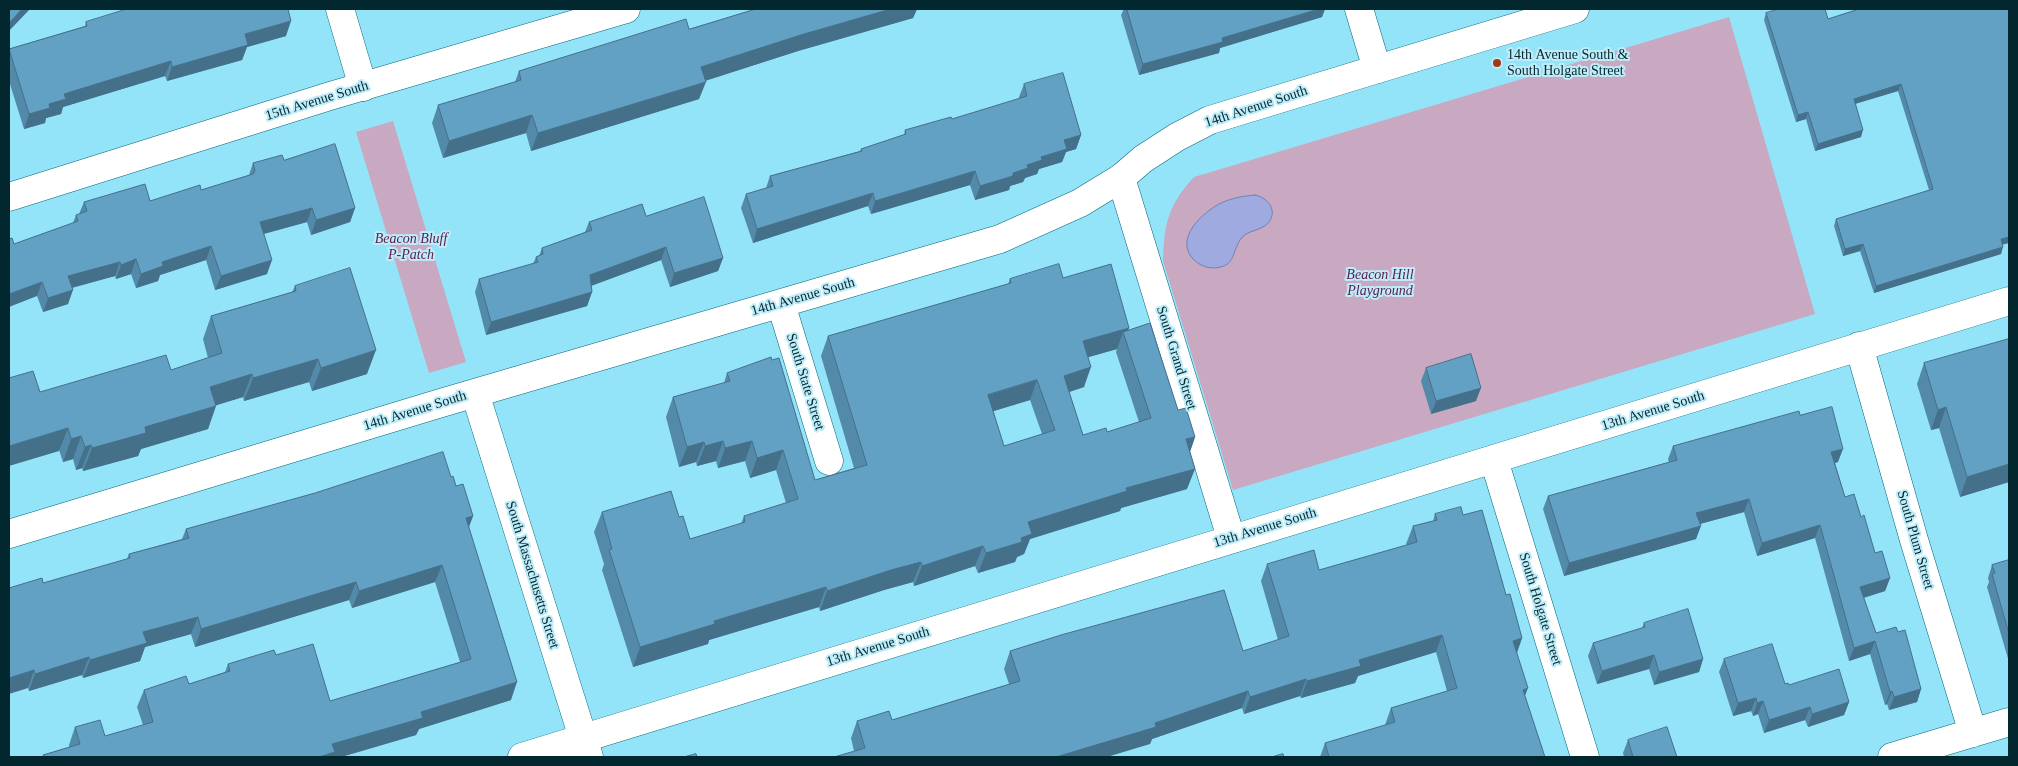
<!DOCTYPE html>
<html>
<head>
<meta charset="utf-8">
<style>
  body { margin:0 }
  #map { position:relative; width:2018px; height:766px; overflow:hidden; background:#94e4f9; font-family:Georgia,serif }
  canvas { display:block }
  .frame { position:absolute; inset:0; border:10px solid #03272f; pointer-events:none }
</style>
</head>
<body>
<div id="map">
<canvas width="2018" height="766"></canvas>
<div class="frame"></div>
</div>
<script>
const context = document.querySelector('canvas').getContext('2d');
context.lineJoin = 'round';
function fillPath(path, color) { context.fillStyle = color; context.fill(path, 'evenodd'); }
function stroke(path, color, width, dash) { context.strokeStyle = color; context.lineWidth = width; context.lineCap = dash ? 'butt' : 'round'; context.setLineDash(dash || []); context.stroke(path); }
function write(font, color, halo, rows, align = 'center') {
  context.font = font + ' Georgia,serif'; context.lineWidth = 4; context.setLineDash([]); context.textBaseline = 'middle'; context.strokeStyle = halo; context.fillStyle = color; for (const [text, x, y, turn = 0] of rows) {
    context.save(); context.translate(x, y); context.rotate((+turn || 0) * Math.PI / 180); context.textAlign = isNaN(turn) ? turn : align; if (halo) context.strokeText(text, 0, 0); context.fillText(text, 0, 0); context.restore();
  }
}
const green = new Path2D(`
  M1729,17L1815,314L1233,490L1163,261C1164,224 1168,205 1194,177Z
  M393,121L466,362L429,373L356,132Z`);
const water = new Path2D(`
  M1255,195C1267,197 1278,210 1269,222C1261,232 1247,229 1240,240C1232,253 1235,267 1214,268C1206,268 1199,265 1193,259C1174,238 1203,212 1221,203C1232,198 1243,196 1255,195Z`);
const minor = new Path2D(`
  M340,9L363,87
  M1359,9L1377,69
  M1121,178L1231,538
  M781,304L829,461
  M1859,346L1914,540L1973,733
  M1494,460L1585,757
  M522,757L2009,301
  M1892,757L2009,722`);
const tertiary = new Path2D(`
  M475,393L589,757
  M9,534L441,403L1000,239L1080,203L1121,178L1143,159L1177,137L1210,120L1575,9`);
const secondary = new Path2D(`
  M9,197L330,96L626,9`);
const wall = new Path2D(`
  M756,9H917L913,18L798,51L705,81L699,99L531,151L526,133L443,158L432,123L438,105L515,82L519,71L689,29Z
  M1124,9H1325L1322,17L1220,48L1219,53L1139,75L1121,15Z
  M1859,9L2002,245L2001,254L1874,293L1860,251L1843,256L1834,226L1836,219L1929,190L1898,91L1855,104L1861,137L1815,151L1806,119L1796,122L1764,20L1766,13L1828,19Z
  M86,22L286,36L247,47L242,60L167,81L165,76L63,107L61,114L46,118L45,123L24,129L9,81V49L85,26Z
  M1024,84L1081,135L1076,149L1066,152L1062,162L1039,169L1037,174L1025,178L1023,182L1010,186L1009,190L975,200L970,185L871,214L868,206L753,243L741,208L746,194L766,188L770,176L860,151L861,149L904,135L905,130L952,119L1019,99V97Z
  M284,160L355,208L350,222L311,235L307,222L264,234L267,274L215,290L206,260L160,275L158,281L136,288L131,274L116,279L115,276L72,288L68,304L43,312L37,296L14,244L73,223L76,215L79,214L84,202L150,201L201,190L249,175L253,163Z
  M646,216L723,258L718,271L670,287L661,260L591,286L592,292L587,306L486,335L475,292L479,279L533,264L536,257L539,256L542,248L585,232L589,222Z
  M1063,278L1129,328L1128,331L1195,437L1190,452L1187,489L1121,508L1120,511L1030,539L1024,554L1017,557L1015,562L978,573L975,566L914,586L913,582L884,590L820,611L819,607L709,640L708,644L633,667L602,570L604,564L594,532L602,512L679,517L690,539L741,524L744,516L786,503L776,470L750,478L745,461L718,468L716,461L697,466L696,462L679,467L666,417L673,397L724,383L727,373L815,480L854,468L821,356L828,336L1008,284L1010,279ZM1117,349L1116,352L1139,422L1107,432L1083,435L1069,392L1084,387L1088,357ZM1030,400L1042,434L1004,446L993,411Z
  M295,286L367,374L312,391L309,382L244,401L243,397L216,405L208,429L141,449L138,456L83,471L82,468L76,470L73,459L63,462L40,392L171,370L208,358L203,339L211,316L292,292Z
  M2009,339V482L1960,497L1939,428L1931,430L1917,384L1924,363Z
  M1426,368L1476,401L1431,414L1421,381Z
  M1800,415L1838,462L1835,463L1845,497L1861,517L1875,553L1890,578L1885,591L1864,598L1876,633L1898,632L1921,689L1917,702L1889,710L1887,704L1885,705L1870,654L1849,661L1815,538L1757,556L1744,512L1700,524L1696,539L1564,576L1543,509L1548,496L1669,462L1668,459L1673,446Z
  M451,477L473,516L469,527L511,700L419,729L416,735L341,757H43V755L69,747V745L75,727L105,736L143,725L137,707L144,690L189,684L225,672L228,664L276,655L330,701L460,662L435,582L352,608L349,600L195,647L191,634L145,647L140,661L83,678L82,675L29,691L28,688L43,583L127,559L129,554L182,539L186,529Z
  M1435,514L1463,515L1506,595L1522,638L1517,653L1525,696L1545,757H1320L1325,743L1385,725L1391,708L1447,691L1436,652L1358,676L1355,683L1301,698L1300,696L1244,714L1242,708L1152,739L1150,744L854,751L851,738L857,721L892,720L1009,684L1004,669L1010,651H1243L1278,640L1261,581L1267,564L1319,570L1407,545L1406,544L1413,526L1433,521Z
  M2009,560V662L1987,587L1989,582L1988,578L1992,565Z
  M1644,623L1703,659L1699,672L1654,685L1649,669L1597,684L1588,656L1593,643L1642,628Z
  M1724,659L1785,684L1849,702L1844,715L1808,727L1805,720L1764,733L1758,714L1753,716L1751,711L1733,716L1719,672Z
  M1628,740L1677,757H1624L1623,753Z`);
const shadedWall = new Path2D(`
  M22,9H30L9,31V23Z
  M891,9H917L913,18L798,51L695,84L701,67L804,34Z
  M1319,9H1325L1322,17L1220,48L1219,53L1139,75L1143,64L1222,38Z
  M291,21L286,36L247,47L242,60L167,81L172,67L245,34Z
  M171,61L165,76L63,107L61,114L46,118L45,123L24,129L29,114L49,104L64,94Z
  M706,82L699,99L531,151L538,133Z
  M1901,84L1898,91L1851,105L1854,99Z
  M1808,112L1806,119L1796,122L1798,115Z
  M532,115L526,133L443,158L449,141Z
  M1863,130L1861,137L1815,151L1818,144Z
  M1081,135L1076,149L1066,152L1062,162L1039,169L1037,174L1025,178L1023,182L1010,186L1009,190L975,200L980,186L1027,165L1041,157L1064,140Z
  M975,171L970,185L871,214L875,201Z
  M873,193L868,206L753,243L757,229Z
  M312,208L307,222L255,236L260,222Z
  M355,208L350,222L311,235L316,220Z
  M2009,237V243L1998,246L2001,239Z
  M1863,244L1860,251L1843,256L1845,249Z
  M211,246L206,260L160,275L158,281L136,288L141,274L162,262Z
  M666,247L661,260L585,288L590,275Z
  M2003,247L2001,254L1874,293L1876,286Z
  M723,258L718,271L670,287L674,273Z
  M136,259L131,274L116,279L121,265Z
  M272,260L267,274L215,290L221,276Z
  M120,262L115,276L63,290L68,276Z
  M42,282L37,296L9,307V294Z
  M73,290L68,304L43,312L48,298Z
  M592,292L587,306L486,335L491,322Z
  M1129,328L1125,338L1123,332L1117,349L1075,361L1083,341Z
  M376,350L367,374L312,391L321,368Z
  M318,359L309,382L244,401L253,378Z
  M1091,367L1084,387L1057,396L1064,376Z
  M252,374L243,397L201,410L210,387Z
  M1037,380L1030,400L981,415L988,395Z
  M1481,388L1476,401L1431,414L1436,401Z
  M216,406L208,429L141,449L138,456L83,471L92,448L145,427Z
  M1946,407L1939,428L1931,430L1938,410Z
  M68,428L59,451L9,466V446Z
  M81,436L73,459L63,462L71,439Z
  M1195,437L1188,457L1186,439Z
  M723,441L716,461L697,466L705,446Z
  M752,441L745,461L718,468L725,448Z
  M704,442L696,462L679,467L687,447Z
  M91,445L82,468L76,470L85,447Z
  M1843,449L1838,462L1827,465L1831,452Z
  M783,450L776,470L750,478L757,458Z
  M2009,464V482L1960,497L1967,477Z
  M1195,469L1187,489L1121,508L1120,511L1030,539L1024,554L1017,557L1015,562L978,573L986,553L1028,522L1126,488Z
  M1749,499L1744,512L1692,526L1696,513Z
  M473,516L466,534V518Z
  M1820,525L1815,538L1757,556L1762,543Z
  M1701,526L1696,539L1564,576L1569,563Z
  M983,546L975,566L914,586L922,566Z
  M921,562L913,582L884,590L820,611L827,591L891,570Z
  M442,565L435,582L352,608L359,591Z
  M1890,578L1885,591L1855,600L1860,587Z
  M356,582L349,600L195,647L201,629Z
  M826,587L819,607L709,640L708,644L633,667L640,647L714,621Z
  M198,617L191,634L145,647L140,661L83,678L90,660L143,632Z
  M1442,635L1436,652L1358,676L1355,683L1301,698L1307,681L1359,660Z
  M1522,638L1516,655L1513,641Z
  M1875,641L1870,654L1849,661L1854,648Z
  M1654,655L1649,669L1597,684L1602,671Z
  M89,657L82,675L29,691L35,674Z
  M1703,659L1699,672L1654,685L1659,672Z
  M34,670L28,688L9,694V678Z
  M1306,679L1300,696L1244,714L1250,697Z
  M517,682L511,700L419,729L416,735L341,757H319L332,744L421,712Z
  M1528,688L1521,706L1523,690Z
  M1921,689L1917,702L1889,710L1894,697Z
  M1248,691L1242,708L1152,739L1150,744L1107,757H1056Z
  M1892,691L1887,704L1885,705L1890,692Z
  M1756,698L1751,711L1733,716L1738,703Z
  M1763,701L1758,714L1753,716L1757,703Z
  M1849,702L1844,715L1808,727L1812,714Z
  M1810,707L1805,720L1764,733L1769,720Z`);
const building = new Path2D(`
  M9,9H22L9,23Z
  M127,9H288L291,21L245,34L248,45L172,67L171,61L64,94L66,99L49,104L50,108L29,114L9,49L87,26L86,22Z
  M756,9H891L804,34L701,67L706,82L538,133L532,115L449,141L438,105L521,80L519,71L686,19L689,29Z
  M1127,9H1319L1222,38L1223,42L1143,64Z
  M1779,9H1825L1828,19L1859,9H2009V237L2001,239L2003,247L1876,286L1863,244L1845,249L1836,219L1933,189L1901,84L1854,99L1863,130L1818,144L1808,112L1798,115L1766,13Z
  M1063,73L1081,135L1064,140L1067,149L1041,157L1042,160L1027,165L1028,168L1013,173V176L980,186L975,171L875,201L873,193L757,229L746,194L773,186L770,176L862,151L861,149L906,134L905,130L951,117L952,119L1027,96L1024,84Z
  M335,144L355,208L316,220L312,208L260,222L272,260L221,276L211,246L162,262L163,266L141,274L136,259L121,265L120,262L68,276L73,290L48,298L42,282L9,294V239L12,238L14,244L78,221L76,215L87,211L84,202L145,184L150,201L200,185L201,190L253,174L255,171L253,163L282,155L284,160Z
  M704,197L723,258L674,273L666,247L590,275L592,292L491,322L479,279L538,262L536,257L543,254L542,248L592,230L589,222L642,204L646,216Z
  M1059,264L1063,278L1111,264L1129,328L1083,341L1091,367L1064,376L1083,435L1106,428L1107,432L1151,418L1123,332L1150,323L1178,410L1186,408L1195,437L1186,439L1195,469L1126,488L1127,491L1028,522L1032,534L1021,538L1022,542L986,553L983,546L922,566L921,562L891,570L827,591L826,587L714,621L715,624L640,647L609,550L612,549L602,512L671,491L679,517L683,516L690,539L745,522L744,516L798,499L783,450L757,458L752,441L725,448L723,441L705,446L704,442L687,447L673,397L730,381L727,373L732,371L771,357L772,360L779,358L815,480L867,465L828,336L1011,283L1010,279ZM1037,380L1055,430L1004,446L988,395Z
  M350,268L376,350L321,368L318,359L253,378L252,374L210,387L216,406L145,427L146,433L92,448L91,445L85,447L81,436L71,439L68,428L9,446V378L33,371L40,392L166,355L171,370L222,353L211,316L296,291L295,286Z
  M2009,339V464L1967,477L1946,407L1938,410L1924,363Z
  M1471,354L1481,388L1436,401L1426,368Z
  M1832,407L1843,449L1831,452L1845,497L1854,494L1861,517L1864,515L1875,553L1882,551L1890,578L1860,587L1876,633L1896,627L1898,632L1905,630L1921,689L1894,697L1892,691L1890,692L1875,641L1854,648L1820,525L1762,543L1749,499L1696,513L1701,526L1569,563L1548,496L1677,460L1673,446L1799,411L1800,415Z
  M443,452L451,477L453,476L456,486L463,484L473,516L466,518L517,682L421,712L423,718L332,744L335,752L319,757H44L43,755L80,744L75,727L100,720L105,736L153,722L144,690L186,676L189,684L230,671L228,664L274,650L276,655L313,644L330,701L471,659L442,565L359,591L356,582L201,629L198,617L143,632L147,643L90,660L89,657L35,674L34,670L9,678V588L42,578L43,583L130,558L129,554L189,538L186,529L315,493Z
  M1461,507L1463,515L1482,510L1506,595L1510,594L1522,638L1513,641L1528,688L1523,690L1545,757H1329L1325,743L1395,722L1391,708L1457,688L1442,635L1359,660L1361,666L1307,681L1306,679L1250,697L1248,691L1155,723L1156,727L1056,757H834L865,748L857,721L889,711L892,720L1020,681L1010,651L1061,635L1224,590L1243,651L1289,636L1267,564L1314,550L1319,570L1417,542L1413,526L1437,520L1435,514Z
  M2009,560V634L1992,574L1995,573L1992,565Z
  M1688,609L1703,659L1659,672L1654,655L1602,671L1593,643L1645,627L1644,623Z
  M1772,644L1785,684L1788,683L1789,685L1839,669L1849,702L1812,714L1810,707L1769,720L1763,701L1757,703L1756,698L1738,703L1724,659Z
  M1667,727L1677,757H1633L1628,740Z
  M696,754L697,757H684Z
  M1283,754L1284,757H1272Z`);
const markers = [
  [1497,63,5,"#9f371b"]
];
const poiNames = [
  ["14th Avenue South &",1507,55],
  ["South Holgate Street",1507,71]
];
const streetNames = [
  ["15th Avenue South",317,101,-17],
  ["14th Avenue South",1256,107,-18],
  ["14th Avenue South",803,297,-16],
  ["South Grand Street",1176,358,73],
  ["South State Street",805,382,73],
  ["14th Avenue South",415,411,-17],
  ["13th Avenue South",1653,411,-17],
  ["13th Avenue South",1265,528,-17],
  ["South Plum Street",1915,540,74],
  ["South Massachusetts Street",532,575,73],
  ["South Holgate Street",1540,609,73],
  ["13th Avenue South",878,647,-17]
];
const parkNames = [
  ["Beacon Bluff",411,239],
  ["P-Patch",411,255],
  ["Beacon Hill",1380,275],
  ["Playground",1380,291]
];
fillPath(green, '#c9a9c1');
fillPath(water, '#9faae1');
stroke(water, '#7083ac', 1);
stroke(minor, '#05697b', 29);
stroke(tertiary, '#05697b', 29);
stroke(secondary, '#05697b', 29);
stroke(minor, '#fff', 28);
stroke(tertiary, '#fff', 28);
stroke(secondary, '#fff', 28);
fillPath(wall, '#548aa9');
fillPath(shadedWall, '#457089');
fillPath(building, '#62a0c4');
stroke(building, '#457089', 1);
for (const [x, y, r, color] of markers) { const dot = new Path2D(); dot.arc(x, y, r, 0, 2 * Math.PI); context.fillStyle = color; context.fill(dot); stroke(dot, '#beecf8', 2); }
write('14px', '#03272f', '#beecf8', poiNames, 'left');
write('14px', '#03272f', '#beecf8', streetNames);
write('italic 14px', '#5d2051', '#beecf8', parkNames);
</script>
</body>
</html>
